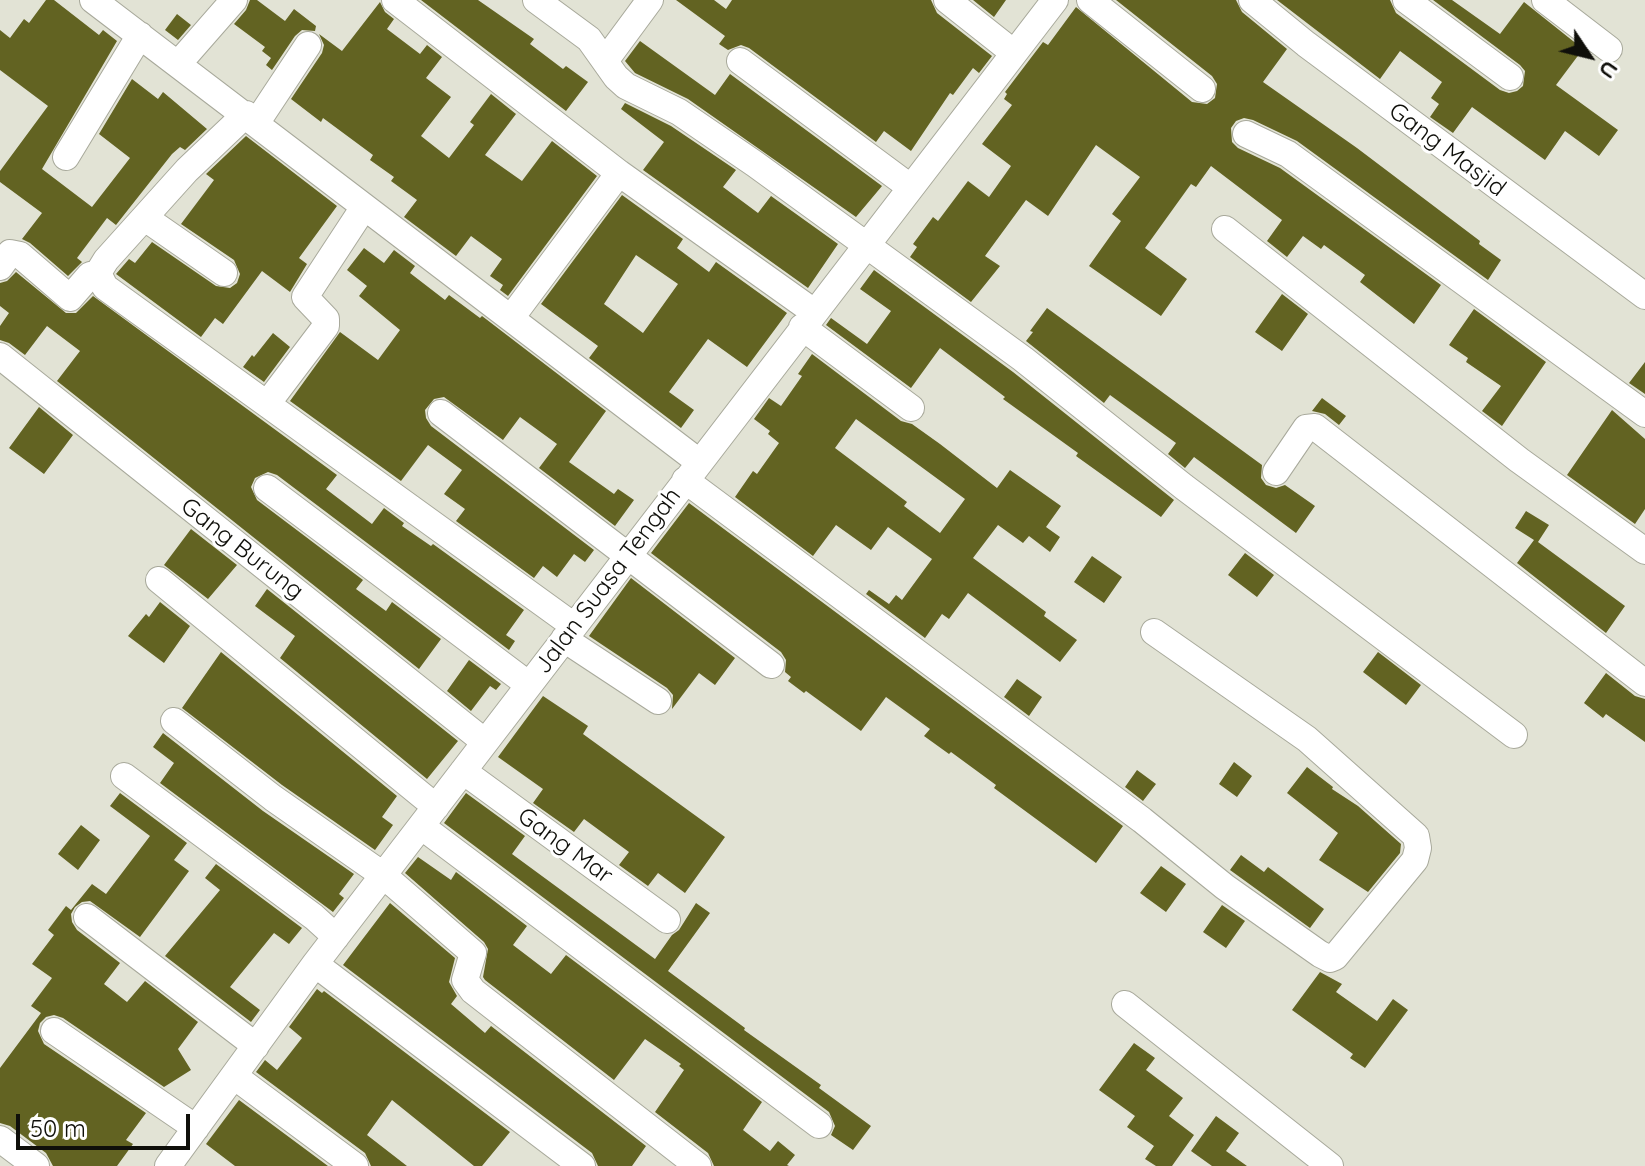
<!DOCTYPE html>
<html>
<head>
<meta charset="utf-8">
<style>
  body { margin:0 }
  #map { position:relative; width:1645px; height:1166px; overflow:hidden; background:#e2e3d5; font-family:Quicksand,sans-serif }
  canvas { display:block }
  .north { position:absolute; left:1549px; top:16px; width:80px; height:80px; -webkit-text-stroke:6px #fff; paint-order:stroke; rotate:125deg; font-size:22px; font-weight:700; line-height:32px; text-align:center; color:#0f0f0a }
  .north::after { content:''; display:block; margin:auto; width:28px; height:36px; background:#0f0f0a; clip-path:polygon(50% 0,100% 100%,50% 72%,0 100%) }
  .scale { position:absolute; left:16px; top:1114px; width:174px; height:36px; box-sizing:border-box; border:4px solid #0f0f0a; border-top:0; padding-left:10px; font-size:24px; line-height:28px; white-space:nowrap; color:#0f0f0a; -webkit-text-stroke:6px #fff; paint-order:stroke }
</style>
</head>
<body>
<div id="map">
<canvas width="1645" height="1166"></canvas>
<div class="north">U</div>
<div class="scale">50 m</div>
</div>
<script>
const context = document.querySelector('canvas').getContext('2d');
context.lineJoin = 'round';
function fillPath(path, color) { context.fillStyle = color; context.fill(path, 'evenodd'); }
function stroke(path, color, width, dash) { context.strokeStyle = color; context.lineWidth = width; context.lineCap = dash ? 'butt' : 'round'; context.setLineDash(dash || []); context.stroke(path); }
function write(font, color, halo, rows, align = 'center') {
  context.font = font + ' Quicksand,sans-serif'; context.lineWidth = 6; context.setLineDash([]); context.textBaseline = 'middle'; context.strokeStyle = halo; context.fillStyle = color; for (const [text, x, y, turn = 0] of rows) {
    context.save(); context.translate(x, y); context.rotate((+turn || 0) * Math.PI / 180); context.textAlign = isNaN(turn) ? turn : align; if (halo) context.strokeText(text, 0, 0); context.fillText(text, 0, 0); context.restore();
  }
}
const building = new Path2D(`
  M46,0H54L99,35L103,30L117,41L42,169L92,207L130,158L99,134L132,79L158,99L163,92L207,129L185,150L180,147L172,154L116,225L107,218L77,258L82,262L68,276L30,243L22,239L42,213L0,182V171L48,106L0,70V30L10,38L24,19L29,23Z
  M250,0H257L285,21L294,9L316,26L315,31L302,30L295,36L272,70L266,65L271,58L262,51L265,47L234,24L246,10Z
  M421,0H478L534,39L530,44L563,69L566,66L588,82L566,111Z
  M676,0H714L726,9L732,0H931L937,13L992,56L979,73L973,68L953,95L950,93L911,151L884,131L876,142L749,48L741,45L728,50L719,44L725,36Z
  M973,0H1006L994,17Z
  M1116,0H1236L1242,12L1287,49L1263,82L1357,148L1480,241L1479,244L1501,260L1488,280L1297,141L1253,120L1244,118L1236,121L1231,128L1232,142L1238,148L1280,168L1441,285L1414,324L1360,282L1365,275L1324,245L1321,249L1303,236L1287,257L1267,241L1282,220L1211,166L1196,187L1191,184L1145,248L1187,279L1161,316L1089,266L1121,221L1112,214L1140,177L1096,145L1048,216L1026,200L985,256L1000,266L971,302L910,257L917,247L913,244L933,217L938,221L968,181L989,197L1011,166L982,144L1012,105L1004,99L1007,94L1005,92L1043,42L1048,45L1076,7L1192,102L1207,104L1215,98L1217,84L1212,76Z
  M1277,0H1390L1396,13L1500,90L1509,93L1517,91L1523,86L1525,71L1520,65L1433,0H1452L1500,34L1524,2L1583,49L1556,85L1618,130L1599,156L1565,131L1545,160L1472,107L1453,133L1430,117L1439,104L1431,98L1442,82L1400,51L1380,79Z
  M380,2L385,12L394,19L387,29L420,54L427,45L442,57L426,78L451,97L421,136L449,158L474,125L470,122L491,94L516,114L485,155L522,181L552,141L597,176L508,296L500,290L503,285L490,276L502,259L471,236L456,256L404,217L417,200L391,181L394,177L370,160L373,155L323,118L321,122L291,99L322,53L324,45L319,34L342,51Z
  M177,14L191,25L178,40L165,30Z
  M640,41L715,95L730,74L882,186L856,217L688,99L635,73L625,61Z
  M625,103L671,126L736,170L723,187L758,213L771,196L838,244L808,288L643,170L664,142L621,109Z
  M246,136L337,206L299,258L307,264L290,292L262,271L223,324L215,318L201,337L116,274L129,259L135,263L152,242L216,286L230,288L237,283L240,274L234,260L181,224L214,180L206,174Z
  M622,195L683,239L677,248L709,272L716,262L787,313L747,367L708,339L669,392L694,410L681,428L589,358L598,346L541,304ZM636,255L678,284L643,333L604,304Z
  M364,248L384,263L394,250L415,266L410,273L445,300L449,295L480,318L482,316L606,411L569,462L614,494L618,489L634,500L615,526L539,468L557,444L520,417L503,440L444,397L434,399L425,410L426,418L431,426L594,550L585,562L574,554L557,577L543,566L534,578L456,521L465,509L444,494L462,470L428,445L401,481L290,401L340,332L378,360L400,330L359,296L367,286L347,270Z
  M874,270L1013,372L1174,500L1161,517L1076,456L1078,453L1003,399L1005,397L940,348L911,388L826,325L831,318L867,344L891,311L860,289Z
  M16,272L66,313H76L93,296L337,475L326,489L372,524L384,508L404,523L402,526L431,546L433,544L524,610L506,635L515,641L509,650L277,475L268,472L255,478L251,487L257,500L363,580L356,589L386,611L392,602L441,639L419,669L57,381L80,351L47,326L25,355L9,343L0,340V326L9,313L0,306V283L7,281Z
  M1282,294L1308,314L1282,351L1255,332Z
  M1047,308L1262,465L1261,478L1266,485L1276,488L1285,485L1315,506L1296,533L1194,457L1185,468L1168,454L1176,443L1110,395L1104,403L1026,341L1033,332L1030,331Z
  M1474,309L1546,362L1502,426L1482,411L1501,386L1466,362L1468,358L1449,345Z
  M273,333L290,347L264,382L243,367L252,355L254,357Z
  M812,354L901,421L912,424L940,444L997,488L1010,470L1061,506L1046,527L1060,537L1050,552L1029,536L1023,543L998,525L973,558L1046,612L1044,616L1077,640L1060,662L968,593L949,619L942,614L925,638L866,594L869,590L889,604L896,595L902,600L932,559L888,527L871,550L836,525L813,556L735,497L753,471L757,474L779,443L768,434L770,431L754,419L769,398L781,406L802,376L798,374ZM856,419L965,499L940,533L904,506L907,502L835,448Z
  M1645,362V394L1629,383Z
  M1322,398L1346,416L1339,425L1325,414L1312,411Z
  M39,407L73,435L44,474L9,448Z
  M1612,410L1645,439V509L1635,524L1567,475Z
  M689,503L1123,826L1096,863L994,788L996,785L951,752L949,754L924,736L930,729L886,697L861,731L806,691L804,693L788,681L791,677L785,672L786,660L781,652L651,553Z
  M1526,511L1549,525L1538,542L1625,606L1606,633L1517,563L1534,540L1515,528Z
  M191,529L237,565L208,599L164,565Z
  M1245,553L1274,575L1257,597L1228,575Z
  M1092,556L1122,577L1104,603L1074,582Z
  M631,578L735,658L715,685L699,673L672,709L673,695L667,688L589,636Z
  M267,589L458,741L427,779L280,658L295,636L255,606Z
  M160,602L190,626L164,663L128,636L146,614L149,617Z
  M221,652L397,796L382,817L393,825L375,850L282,785L182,708Z
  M1378,652L1421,685L1406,705L1363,672Z
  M469,660L501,684L496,690L490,686L471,711L447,691Z
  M1606,673L1635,696L1645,699V742L1606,714L1603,718L1584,703Z
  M1017,679L1042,697L1029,716L1004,697Z
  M543,696L588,726L583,734L725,837L685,893L658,873L648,886L619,865L629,852L584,819L574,832L533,803L543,789L498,757Z
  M163,733L263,811L354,874L339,894L344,898L333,912L160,783L174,763L153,747Z
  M1234,762L1252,776L1237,797L1219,784Z
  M1307,767L1333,787L1332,789L1358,806L1401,844L1400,853L1368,892L1319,860L1338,833L1287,793Z
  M1137,770L1156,784L1143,801L1125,787Z
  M120,793L187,843L174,860L189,871L140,937L90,901L82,902L75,907L71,914L72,922L77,930L120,963L104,984L127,1002L145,981L198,1022L178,1049L191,1070L164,1087L63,1018L54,1015L46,1017L40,1023L38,1031L44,1044L146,1113L126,1140L133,1144L117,1166H53L46,1153L10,1126L0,1123V1068L41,1013L31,1006L52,978L32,964L54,935L48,930L66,906L71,910L92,884L106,894L150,836L110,806Z
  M466,793L525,836L512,854L655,959L672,935L679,930L696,903L710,913L668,971L745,1028L744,1030L821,1085L819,1088L871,1126L853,1150L831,1135L835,1126L829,1112L444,823Z
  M81,825L100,840L78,870L58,854Z
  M1241,855L1264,872L1268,867L1324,909L1310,928L1230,870Z
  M418,857L451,880L456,872L527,926L513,945L551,974L566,955L762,1102L743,1130L770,1151L778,1141L795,1155L787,1165L789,1166H714L708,1153L655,1112L684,1070L679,1066L681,1064L645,1039L614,1080L485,980L483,977L488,949L484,942L405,873Z
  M216,864L302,928L289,944L274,933L230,987L260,1010L251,1022L165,956L220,890L205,878Z
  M1161,866L1186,884L1166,912L1140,893Z
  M390,903L455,958L449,982L457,996L451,1004L485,1033L491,1026L646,1146L632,1166H598L592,1153L343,965Z
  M1222,905L1245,921L1226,948L1203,932Z
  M1320,972L1342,984L1336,992L1377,1021L1393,999L1408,1010L1365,1068L1350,1058L1353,1054L1292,1010Z
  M317,989L322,993L324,991L510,1132L482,1166H474L392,1100L367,1135L407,1166H371L365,1153L256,1072L265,1060L277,1070L302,1038L289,1027Z
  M1134,1043L1155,1058L1146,1070L1183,1098L1169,1116L1194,1135L1172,1166H1156L1145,1159L1154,1146L1127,1127L1135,1116L1099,1090Z
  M239,1100L328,1166H235L206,1144Z
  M1216,1116L1239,1133L1226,1151L1247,1166H1212L1191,1151Z`);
const minor = new Path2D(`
  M93,0C295,154 498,308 699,462
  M395,0L619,173L814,312
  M536,0L589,39L616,77L626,86L679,112L755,164L1023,359L1184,487L1514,735
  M947,0L1014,53
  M1090,0L1202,89
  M1252,0L1306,44L1645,296
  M1406,0L1510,77
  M1545,0L1609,49
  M605,61L650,0
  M740,61L910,187
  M178,64L234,0
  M257,122L308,45
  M1246,134L1288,154L1645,414
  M66,157L140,35
  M145,218L224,273
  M1225,229L1519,460L1645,551
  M0,267L10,253L20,255L70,298L90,275L98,273L106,260L187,170L246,114
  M98,273L105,287L574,626
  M511,318L619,173
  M802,327L911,408
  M0,356L485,742
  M267,404L326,326V319L305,297L364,207
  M441,413L771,665
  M1276,472L1306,428L1315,427L1645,683
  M685,480L1142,820L1225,887L1320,954L1330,959L1335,957L1415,860L1418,848L1416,836L1307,739L1154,632
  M267,488L529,685
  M159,580L436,807
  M564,639L658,701
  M174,721L273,798L383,875L473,953L465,980L473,991L698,1166
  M463,771L667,920
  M124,776L314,917L336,937
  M421,826L819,1125
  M87,917L256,1046
  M315,964L582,1166
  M1125,1004L1330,1166
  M54,1031L196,1128
  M234,1076L355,1166
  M0,1139L36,1166
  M168,1166L315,964L1055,0`);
const streetNames = [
  ["Gang Masjid",1447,150,37],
  ["Gang Burung",242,549,38],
  ["Jalan Suasa Tengah",608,581,-53],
  ["Gang Mar",565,846,36]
];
fillPath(building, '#626322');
stroke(minor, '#a8a99b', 28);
stroke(minor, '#fff', 26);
write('24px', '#0f0f0a', '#fff', streetNames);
</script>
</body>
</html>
